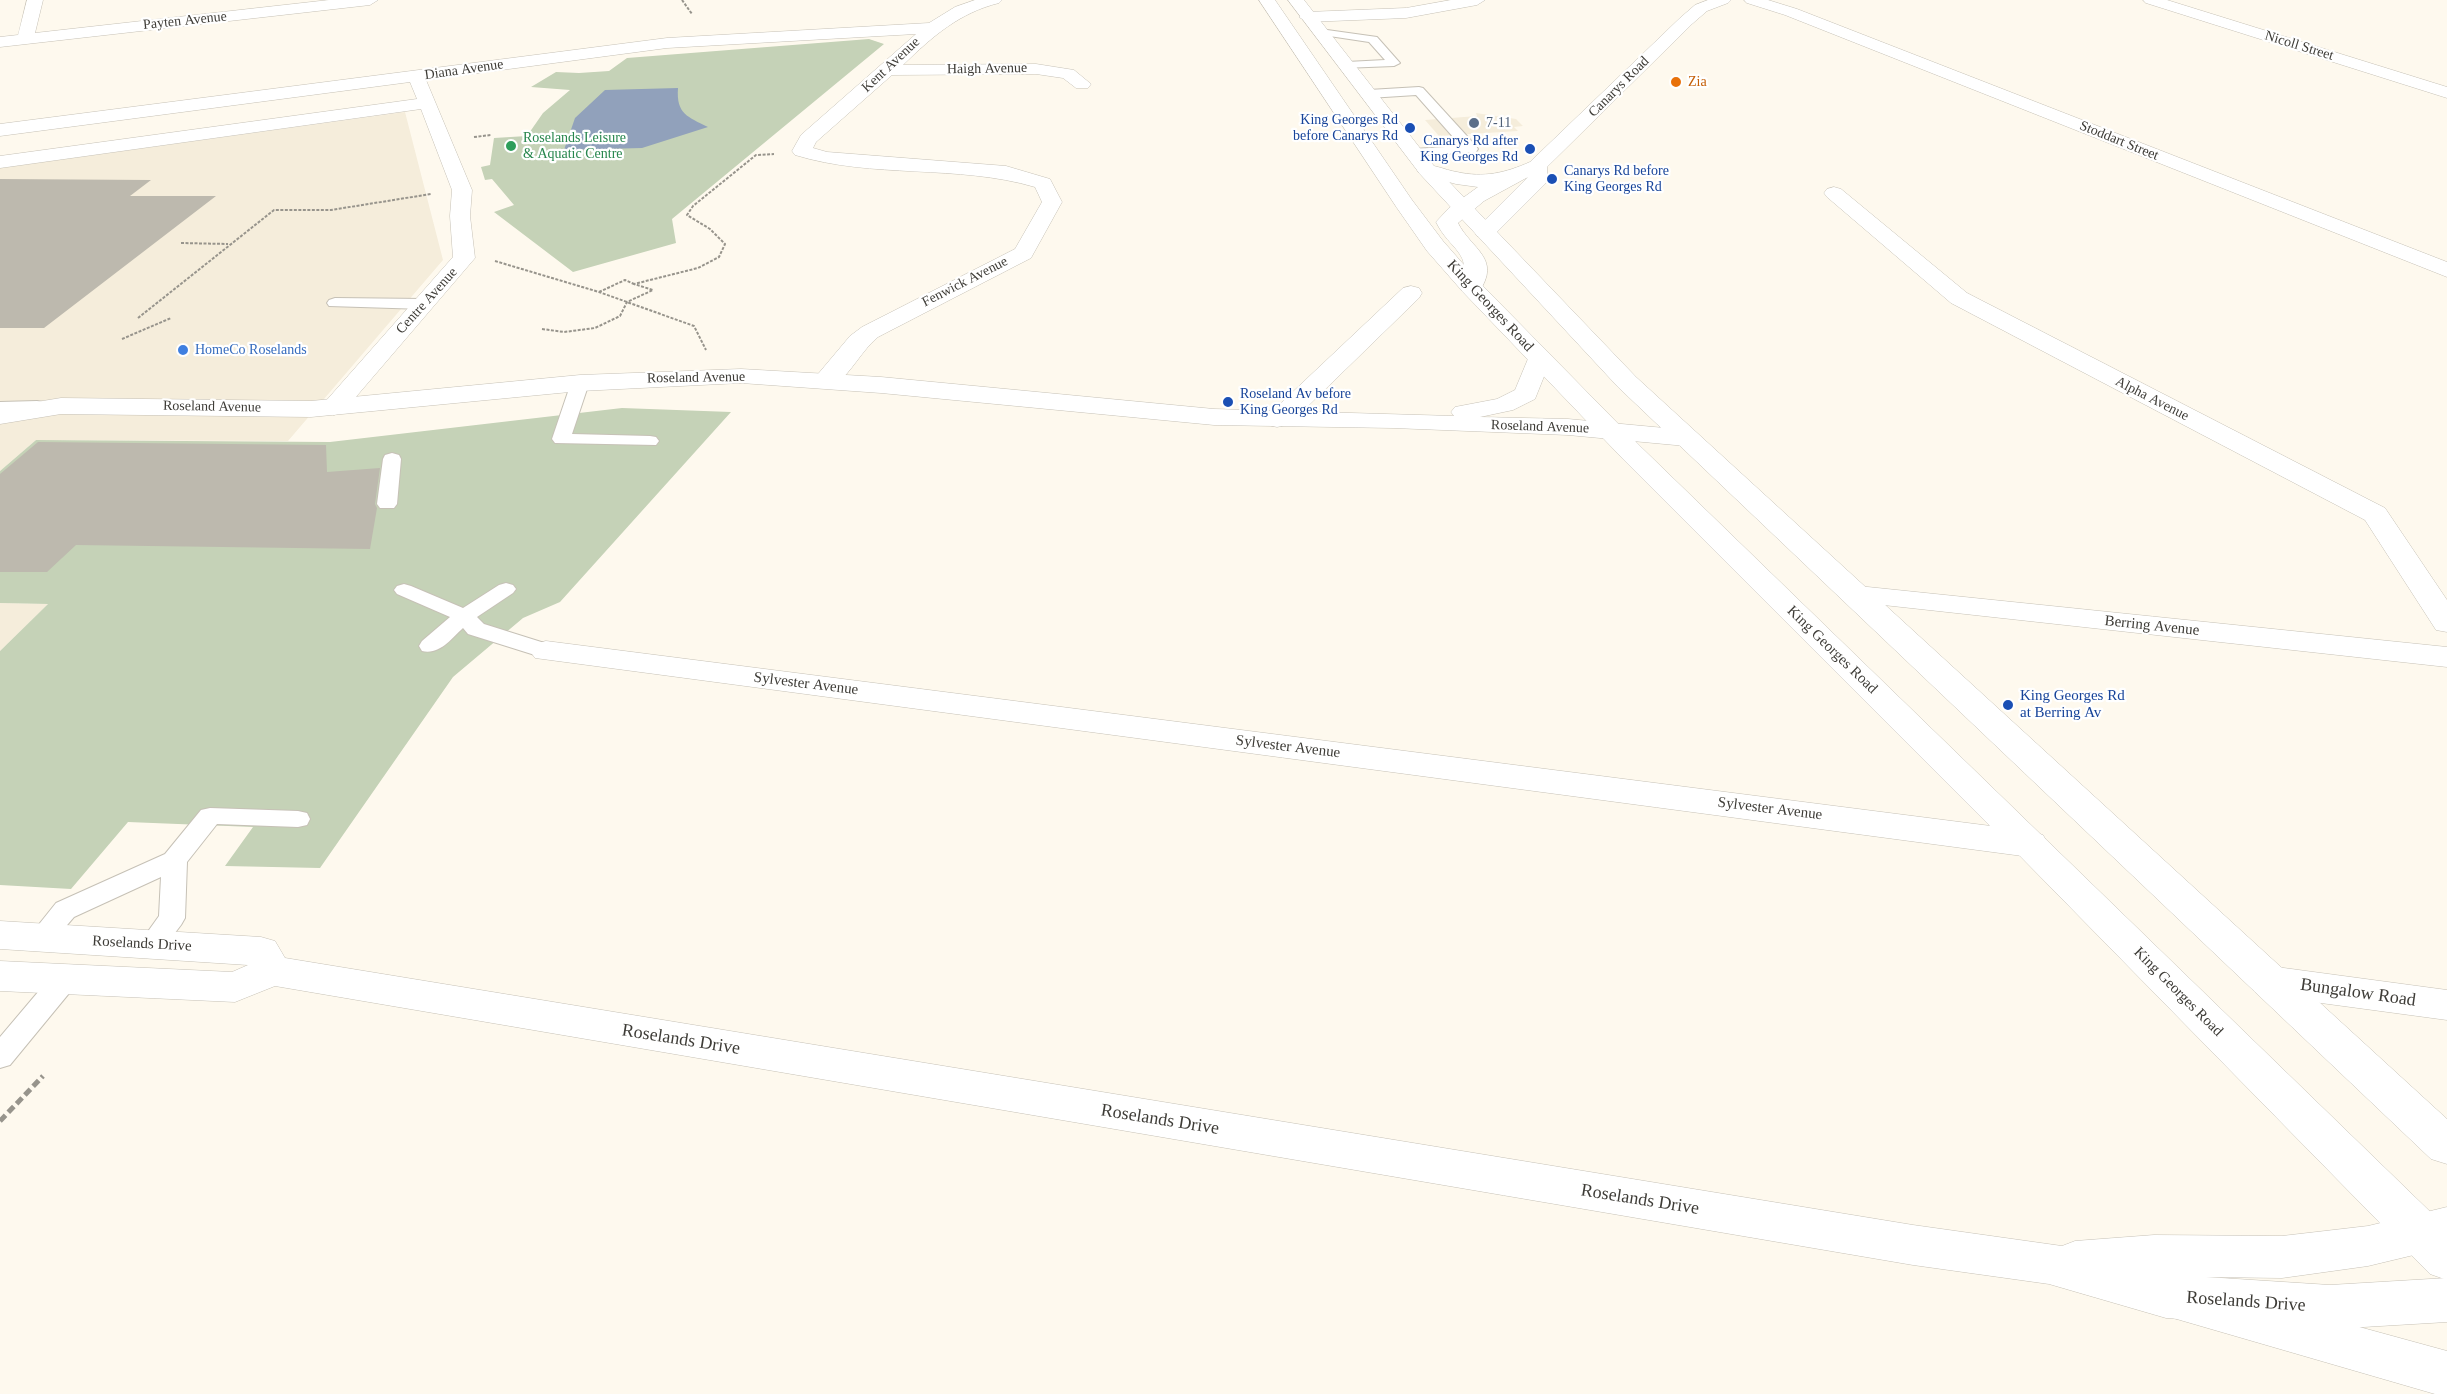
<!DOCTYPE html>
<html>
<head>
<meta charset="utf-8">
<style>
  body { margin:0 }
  canvas { display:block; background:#fef9ee }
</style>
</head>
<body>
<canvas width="2447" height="1394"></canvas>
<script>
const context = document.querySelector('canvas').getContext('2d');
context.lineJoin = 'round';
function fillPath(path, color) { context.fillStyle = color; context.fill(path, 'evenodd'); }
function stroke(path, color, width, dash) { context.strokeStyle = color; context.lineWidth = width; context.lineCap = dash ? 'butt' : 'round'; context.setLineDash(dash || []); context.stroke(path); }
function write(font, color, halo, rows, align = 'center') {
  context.font = font + ' "Times New Roman",serif'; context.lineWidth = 4.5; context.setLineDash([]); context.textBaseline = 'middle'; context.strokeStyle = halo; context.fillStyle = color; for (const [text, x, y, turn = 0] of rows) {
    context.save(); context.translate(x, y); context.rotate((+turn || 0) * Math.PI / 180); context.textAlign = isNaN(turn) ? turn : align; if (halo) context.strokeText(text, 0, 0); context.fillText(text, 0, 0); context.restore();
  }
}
const built = new Path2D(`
  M405,112L443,260L288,441L36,440L0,471V168Z
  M1476,113L1516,119L1523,126L1514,127L1518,131L1439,136L1425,120L1477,116Z
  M0,603L48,604L0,651Z`);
const green = new Path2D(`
  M869,39L884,44L672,219L676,243L573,272L494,212L514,205L492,179L485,180L481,167L490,165L494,138L527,136L543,113L570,90L531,87L556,72L579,73L609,71L627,58Z
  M622,408L731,412L560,602L523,618L453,677L320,868L225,866L253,827L128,822L71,889L0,885V651L48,604L0,603V471L36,440L330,442Z`);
const water = new Path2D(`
  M678,88C676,114 688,117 708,127L642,148L564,150L575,118L605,90Z`);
const building = new Path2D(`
  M0,179L151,180L130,196H216L44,328H0Z
  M38,442L326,445L327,472L380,468L375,504L377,508L370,549L76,545L47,572H0V474Z`);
const pathFar1 = new Path2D(`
  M682,0L692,14
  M474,137L491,135
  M181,243L228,244
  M495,261L599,292L694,326L706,350
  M599,292L625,280L634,284
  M138,318L274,210H331L431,194
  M542,329L564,332L595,328L620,316L627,302L653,290L634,284L698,268L719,257L725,244L710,229L687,215L693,206L756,155L774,154
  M122,339L171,318`);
const path = new Path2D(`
  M0,1121L43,1076`);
const service = new Path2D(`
  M1320,29L1377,37L1400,63L1394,66L1343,68L1341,66L1347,62L1385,60L1369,42L1316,34V30Z
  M1419,87L1423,88L1476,146L1478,149L1476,152L1409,156L1407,153L1409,150L1414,149L1461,146L1416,95L1369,98L1363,94L1369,90Z
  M335,298L424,299L432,304L424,309L329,306L327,303L329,300Z
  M580,378L586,379L589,383L572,434L650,436L656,437L659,441L656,445L555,443L552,439L571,383L574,379Z
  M37,401L43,402L46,406L43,410L0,412V402Z
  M392,453L399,455L401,459L397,504L394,508H380L377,504L383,459L385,455Z
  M506,583L513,585L516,589L513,593L477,617L484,624L554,646L557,651L554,656L546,658L538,656L468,634L463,628C451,639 440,655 422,651L419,646L422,641L450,617L397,594L394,590L397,586L404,584L411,586L463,608L499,585Z
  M210,808L298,811L307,813L310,819L307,825L298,827L217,824L187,862L185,918L181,925L161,951L152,954L143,951L139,944L159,916L161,877L74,917L50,945L41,948L32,945L28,938L56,903L165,854L201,810Z
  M65,969L75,972L79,979L75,986L10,1065L0,1068V1037L55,972Z`);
const minor = new Path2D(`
  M27,0H43L35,33L329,0H378L370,5L0,47V37L18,35Z
  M975,0H1002L999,3C959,13 933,36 903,65L1036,64L1074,70L1091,84L1088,88H1076L1063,78L1036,74L892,75L816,142L813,148L827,152L1006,166L1050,179L1062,202L1031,258L878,337C862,350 851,373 836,384C830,389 824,387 817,385L813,380L850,336L862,327L1015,249L1042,202L1035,187C957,164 873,179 795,155L792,151L801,135L916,34L667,48L426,80L472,190L470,216L475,258L343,412L334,415L325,412L321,407L325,402L453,257L450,216L452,190L421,109L0,168V156L417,99L410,82L0,136V124L667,38L929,23L955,7Z
  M1451,0H1485L1477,5L1406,18L1307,22L1299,17L1307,12L1406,8Z
  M1708,0H1731L1728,3L1707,11L1692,24L1547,167L1548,180L1545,184L1493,236L1485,237L1477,236L1474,231L1528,177L1484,201L1458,223C1471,249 1502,258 1479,292L1471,294L1463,292L1460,287C1474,252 1450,251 1436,222L1449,208L1478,187L1456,184L1420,174L1417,170L1420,166C1433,163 1444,170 1457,172C1484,178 1505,173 1530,162L1680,18L1695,5Z
  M1744,0H1768L1797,9L2447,262V277L1785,15L1747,3Z
  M2143,0H2167L2447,87V98L2146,3Z
  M1834,187L1841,189L1967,293L2385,508L2447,600V632L2436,630L2365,520L1951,303L1827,197L1824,193L1827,189Z
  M1411,286L1419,288L1422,293L1419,298L1307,407L1286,425L1277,427L1268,425L1264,419L1403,288Z
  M1858,586L2447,647V667L1847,601L1843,595L1847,589Z
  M546,641L2030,831L2043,835L2048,844L2043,853L2030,857L535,658L530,651L535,644Z
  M2269,966L2447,990V1020L2269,996L2255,992L2249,981L2255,970Z`);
const tertiary = new Path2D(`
  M1539,352L1548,354L1551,359L1535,399L1513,410L1480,417L1568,419L1686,430L1695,432L1699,438L1695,444L1686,446L1568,435L1393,428L1214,425L881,393L741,383L580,391L311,417L61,414L0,424V408L61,398L311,401L580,375L741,369L881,377L1214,409L1454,416L1451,412L1455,407L1497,399L1515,390L1530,354Z
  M0,921L261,937L275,941L285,958L1913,1225L2062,1246L2075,1241L2154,1235L2282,1236L2368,1226L2447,1207V1247L2368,1266L2282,1278L2206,1277L2330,1285L2447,1278V1322L2330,1329L2166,1318L2049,1284L1913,1265L275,986L235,1002L0,991V961L232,972L248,965L0,949Z`);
const trunk = new Path2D(`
  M1259,0H1275L1412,200L1443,241L1479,282L1641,447L2447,1228V1280L2430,1274L2017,853L1623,459L1463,292L1427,251L1397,208Z
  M1288,0H1304L1434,166L1636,377L2447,1119V1164L2431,1159L1618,387L1420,174Z
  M2166,1274L2447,1351V1394H2435L2149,1311L2142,1296L2149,1281Z`);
const markers = [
  [1676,82,6,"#e8710a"],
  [1474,123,6,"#5c6f8a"],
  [1410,128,6,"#1a4fb4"],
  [511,146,6,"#2e9e5b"],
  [1530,149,6,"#1a4fb4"],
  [1552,179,6,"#1a4fb4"],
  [183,350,6,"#3f7fe0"],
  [1228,402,6,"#1a4fb4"],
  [2008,705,6,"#1a4fb4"]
];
const farStreetnames = [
  ["Payten Avenue",185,21,-6],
  ["Nicoll Street",2299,46,17],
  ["Kent Avenue",891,65,-43],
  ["Haigh Avenue",987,69,-1],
  ["Diana Avenue",464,70,-8],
  ["Canarys Road",1619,87,-45],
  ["Stoddart Street",2119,141,22],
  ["Fenwick Avenue",965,282,-27],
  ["Centre Avenue",427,301,-48],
  ["Roseland Avenue",696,378,-1],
  ["Alpha Avenue",2152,399,27],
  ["Roseland Avenue",212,407,1],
  ["Roseland Avenue",1540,427,2]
];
const farFoodnames = [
  ["Zia",1688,82]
];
const farTransitnames = [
  ["King Georges Rd",1398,120],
  ["before Canarys Rd",1398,136],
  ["Canarys Rd after",1518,141],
  ["King Georges Rd",1518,157],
  ["Canarys Rd before",1564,171,"left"],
  ["King Georges Rd",1564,187,"left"],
  ["Roseland Av before",1240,394,"left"],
  ["King Georges Rd",1240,410,"left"]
];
const farServicenames = [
  ["7-11",1486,123]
];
const farLeisurenames = [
  ["Roselands Leisure",523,138],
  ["& Aquatic Centre",523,154]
];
const farShopnames = [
  ["HomeCo Roselands",195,350]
];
const streetNames = [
  ["King Georges Road",1490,306,47],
  ["Berring Avenue",2152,626,6],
  ["King Georges Road",1832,650,44],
  ["Sylvester Avenue",806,684,7],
  ["Sylvester Avenue",1288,747,7],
  ["Sylvester Avenue",1770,809,7],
  ["Roselands Drive",142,944,3],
  ["King Georges Road",2178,992,45]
];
const transitNames = [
  ["King Georges Rd",2020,696],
  ["at Berring Av",2020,713]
];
const nearStreetnames = [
  ["Bungalow Road",2358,993,8],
  ["Roselands Drive",681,1040,9],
  ["Roselands Drive",1160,1120,9],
  ["Roselands Drive",1640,1200,9],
  ["Roselands Drive",2246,1302,4]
];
fillPath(built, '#f5eddb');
fillPath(green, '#c5d2b7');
fillPath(water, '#91a1bb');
fillPath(building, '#bdb9ae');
stroke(service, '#c6c1b6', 2);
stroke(minor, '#c6c1b6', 1);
stroke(tertiary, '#c6c1b6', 1);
stroke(trunk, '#c6c1b6', 1);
stroke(pathFar1, '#97948c', 2, [3, 1.5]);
stroke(path, '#97948c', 5, [8, 4]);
fillPath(service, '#fff');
fillPath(minor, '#fff');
fillPath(tertiary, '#fff');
fillPath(trunk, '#fff');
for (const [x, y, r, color] of markers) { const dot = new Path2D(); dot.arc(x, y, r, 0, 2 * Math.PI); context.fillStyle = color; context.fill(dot); stroke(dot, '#fff', 2); }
write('14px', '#3e3c37', '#fff', farStreetnames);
write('14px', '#c56008', '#fff', farFoodnames, 'left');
write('14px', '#164399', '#fff', farTransitnames, 'right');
write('14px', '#4e5e75', '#fff', farServicenames, 'left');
write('14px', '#27864d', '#fff', farLeisurenames, 'left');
write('14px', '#366cbe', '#fff', farShopnames, 'left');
write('15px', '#3e3c37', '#fff', streetNames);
write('15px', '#164399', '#fff', transitNames, 'left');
write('18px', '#3e3c37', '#fff', nearStreetnames);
</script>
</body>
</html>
